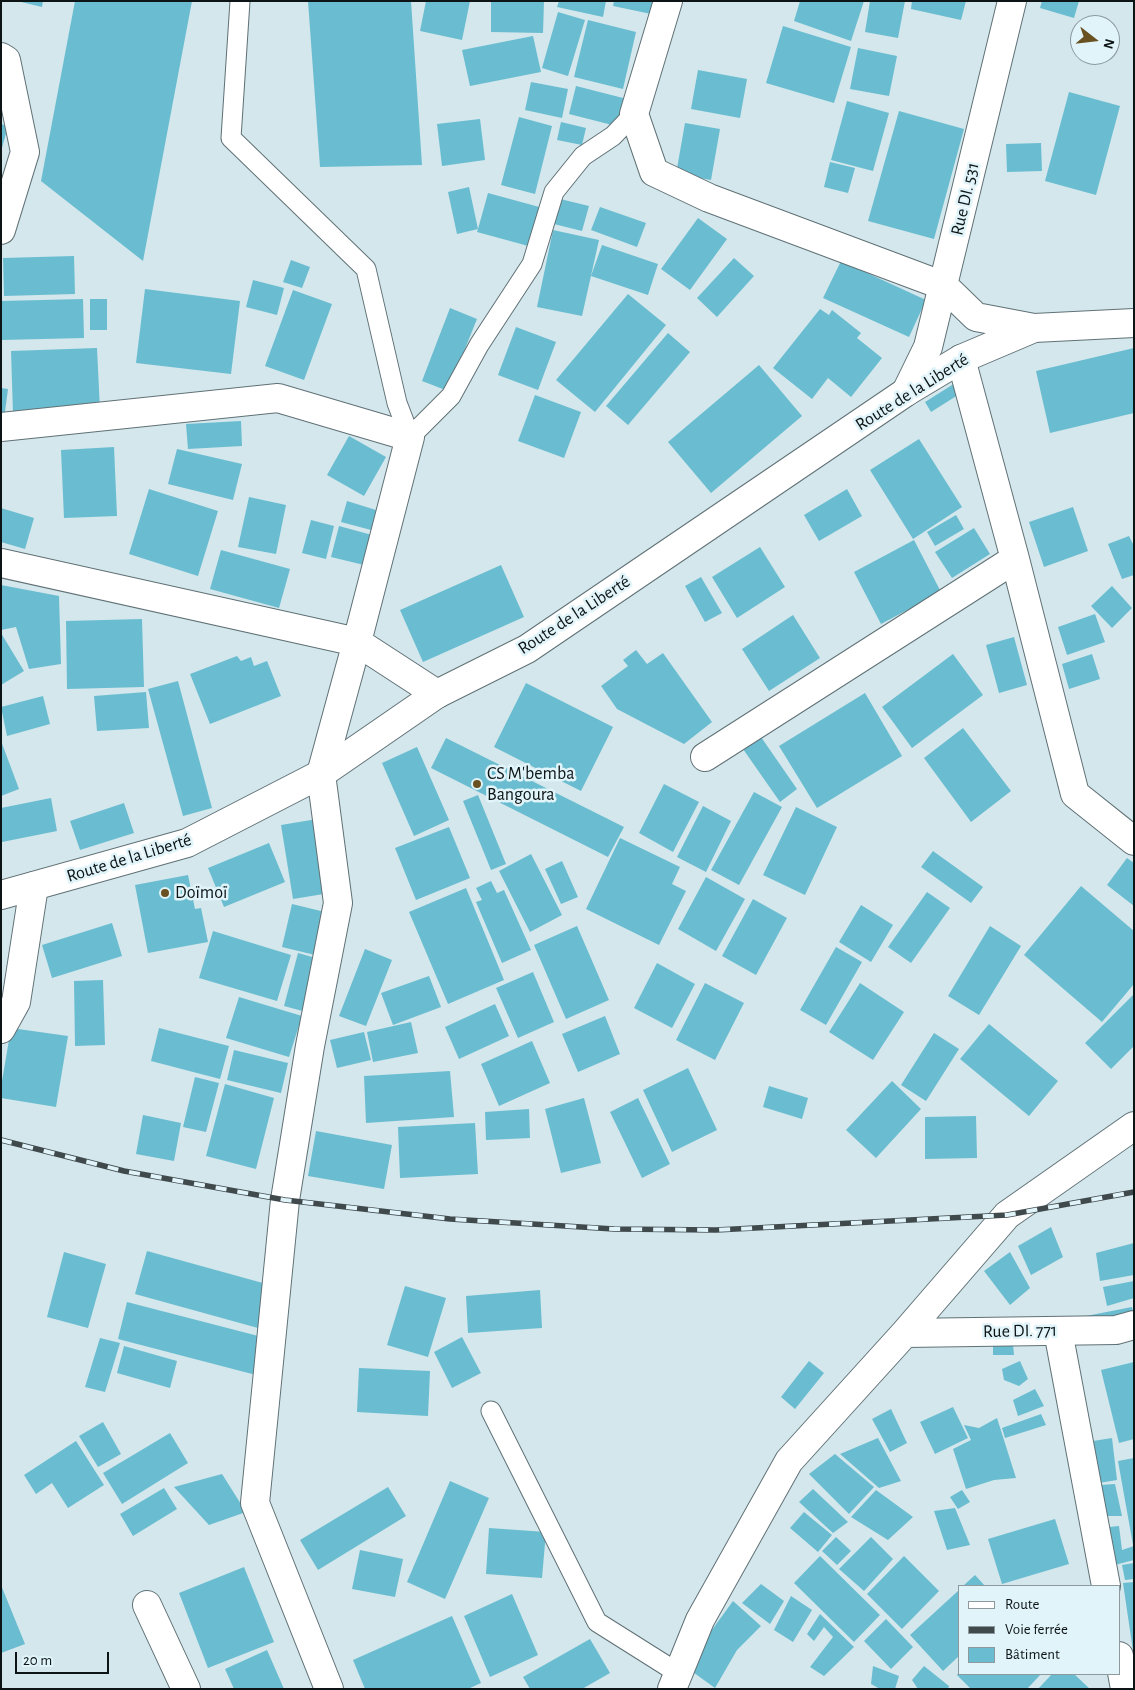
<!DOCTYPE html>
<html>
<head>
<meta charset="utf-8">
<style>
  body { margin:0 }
  #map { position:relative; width:1135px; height:1690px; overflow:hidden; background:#d3e7ec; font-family:"Alegreya Sans",sans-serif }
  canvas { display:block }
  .frame { position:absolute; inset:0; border:2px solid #0d1416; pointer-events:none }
  .legend { position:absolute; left:958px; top:1585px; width:162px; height:90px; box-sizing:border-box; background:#e0f4f9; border:1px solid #8c9a9e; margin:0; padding:6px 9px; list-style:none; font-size:15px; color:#0d1416 }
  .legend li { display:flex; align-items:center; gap:10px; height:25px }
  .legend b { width:25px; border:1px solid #8c9a9e }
  .north { position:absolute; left:1070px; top:15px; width:50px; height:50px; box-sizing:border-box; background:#e0f4f9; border:1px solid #8c9a9e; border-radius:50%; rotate:106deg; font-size:14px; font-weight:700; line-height:20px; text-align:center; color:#0d1416 }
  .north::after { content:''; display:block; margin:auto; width:18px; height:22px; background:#695121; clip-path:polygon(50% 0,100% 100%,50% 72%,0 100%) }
  .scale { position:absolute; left:15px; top:1652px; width:94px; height:22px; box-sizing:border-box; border:2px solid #0d1416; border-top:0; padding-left:6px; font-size:15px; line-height:18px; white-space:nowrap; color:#0d1416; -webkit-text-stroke:4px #e0f4f9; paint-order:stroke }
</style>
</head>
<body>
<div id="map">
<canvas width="1135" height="1690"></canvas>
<div class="frame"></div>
<ul class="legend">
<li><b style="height:6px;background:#fff"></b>Route</li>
<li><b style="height:6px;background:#404a4d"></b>Voie ferrée</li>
<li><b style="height:14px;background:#6abdd0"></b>Bâtiment</li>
</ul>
<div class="north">N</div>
<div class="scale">20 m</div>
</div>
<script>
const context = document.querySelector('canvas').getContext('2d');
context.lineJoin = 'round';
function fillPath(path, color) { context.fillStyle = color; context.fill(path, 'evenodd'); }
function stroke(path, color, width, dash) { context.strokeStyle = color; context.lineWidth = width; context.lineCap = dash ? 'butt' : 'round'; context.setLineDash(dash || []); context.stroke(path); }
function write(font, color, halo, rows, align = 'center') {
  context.font = font + ' "Alegreya Sans",sans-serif'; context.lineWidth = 5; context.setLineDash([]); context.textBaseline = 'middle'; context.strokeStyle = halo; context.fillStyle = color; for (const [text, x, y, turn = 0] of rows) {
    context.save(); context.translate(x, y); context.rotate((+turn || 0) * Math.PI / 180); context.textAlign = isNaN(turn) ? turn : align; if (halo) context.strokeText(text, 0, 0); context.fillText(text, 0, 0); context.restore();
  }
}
const building = new Path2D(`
  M17,1H43L42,7Z
  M75,1H192L143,261L41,181Z
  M308,1H411L422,165L320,167Z
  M426,1H470L462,40L420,31Z
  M491,1H544L543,33L491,32Z
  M559,1H606L603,17L557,7Z
  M614,1H658L656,15L613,6Z
  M800,1H864L851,41L794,21Z
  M870,1H905L898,38L865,32Z
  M912,1H966L961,20L911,9Z
  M1042,1H1079L1074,18L1040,8Z
  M558,12L585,20L568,76L542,68Z
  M588,20L636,32L623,89L574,77Z
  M783,26L851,47L834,103L766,83Z
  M533,36L541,72L470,86L462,50Z
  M858,48L897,56L889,96L850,89Z
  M698,70L747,79L740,118L691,109Z
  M531,82L568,89L562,118L525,110Z
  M576,86L627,99L620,127L569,114Z
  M1069,92L1120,106L1096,195L1045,181Z
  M847,101L889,113L873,171L831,160Z
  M899,111L964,129L934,239L868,221Z
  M519,117L552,126L535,194L501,185Z
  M480,119L485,160L442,166L437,124Z
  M561,122L586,128L582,145L557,140Z
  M685,123L720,129L711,180L676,174Z
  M1,124L8,126L2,148H1Z
  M1041,143L1042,171L1007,172L1006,144Z
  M830,162L855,168L848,193L824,187Z
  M469,187L478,229L488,193L543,208L532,247L477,232L478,229L457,234L448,192Z
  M556,198L589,206L582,231L550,223Z
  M600,207L646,223L637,247L591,230Z
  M698,218L727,239L690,290L661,269Z
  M553,230L599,240L582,316L537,307Z
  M602,245L658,264L648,295L591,276Z
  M74,256L75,294L4,296L3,258Z
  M734,258L754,276L717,317L697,298Z
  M291,260L310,267L302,288L283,282Z
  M841,261L926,300L909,337L823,298Z
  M253,280L284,288L277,315L246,307Z
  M145,289L240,301L231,374L136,363Z
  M293,290L332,304L304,380L265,366Z
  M628,294L666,325L595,412L556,380Z
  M83,299L84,338L1,340V301Z
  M90,299H107V330H90Z
  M450,308L477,319L448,391L422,381Z
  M820,309L829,315L832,310L861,333L857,338L882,358L851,397L828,378L812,399L773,368Z
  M516,327L556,342L538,390L498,375Z
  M668,333L690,352L628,425L606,406Z
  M97,348L100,410L13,414L11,351Z
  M1134,348V413L1050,433L1036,371Z
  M759,365L802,416L711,493L668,442Z
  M960,380L966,390L931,412L925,402Z
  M1,388L8,389L4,419H1Z
  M535,395L581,412L564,458L518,441Z
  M241,421L242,446L188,449L186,424Z
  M349,436L386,457L364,496L327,475Z
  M919,439L962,507L913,539L870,470Z
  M114,447L117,516L64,518L61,450Z
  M177,449L242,464L233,500L168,484Z
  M149,489L218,511L198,576L129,554Z
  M847,489L862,516L819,541L804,515Z
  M249,497L286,505L276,554L238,547Z
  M347,501L376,510L371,530L341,522Z
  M1073,507L1088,551L1044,567L1029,522Z
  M1,508L34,518L25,549L1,542Z
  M956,515L964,529L935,546L927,532Z
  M311,520L334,526L326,559L302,553Z
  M339,526L372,535L364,565L331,557Z
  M974,528L990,554L952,578L935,552Z
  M1129,536L1134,546V575L1122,579L1108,544Z
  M914,540L941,592L881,624L854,572Z
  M760,547L785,587L737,618L712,577Z
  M221,550L290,569L279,608L210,589Z
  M501,565L524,617L423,662L400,610Z
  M701,577L722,613L705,622L685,586Z
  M1,585L59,596L61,664L29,669L16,627L1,630Z
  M1112,586L1132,608L1112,628L1091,606Z
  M1095,614L1105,642L1067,655L1058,627Z
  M793,615L820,658L769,691L742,649Z
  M142,619L144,687L67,689L66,621Z
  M1,633L24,671L1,685Z
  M1014,637L1027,685L999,693L986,645Z
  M636,650L647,664L663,653L712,722L684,744L617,709L601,686L628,666L623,660Z
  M953,654L983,695L912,748L882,707Z
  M1092,654L1100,679L1069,689L1062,664Z
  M237,656L241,661L251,657L254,666L267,661L281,696L210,724L190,674Z
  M178,681L212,808L183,816L148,689Z
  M526,683L613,727L581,791L494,747Z
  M146,692L149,728L97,731L94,696Z
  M865,693L902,756L817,808L779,746Z
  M43,696L50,724L7,736L1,707Z
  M963,728L1011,791L971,822L924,758Z
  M761,737L797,789L780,802L743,749Z
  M446,738L624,827L608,857L431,768Z
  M1,741L19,789L1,796Z
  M417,747L449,820L414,836L382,763Z
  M664,784L699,802L673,852L639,833Z
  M754,792L782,807L739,885L711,870Z
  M478,795L506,864L491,870L463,801Z
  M51,798L57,831L2,842L1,808Z
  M124,803L134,833L80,850L70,821Z
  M703,806L731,821L706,872L677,857Z
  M796,807L837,827L805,895L763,875Z
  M317,819L330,893L293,899L281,825Z
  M449,827L470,878L416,900L395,848Z
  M620,838L680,867L672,884L686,891L659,945L586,909Z
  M269,843L285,882L224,907L208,868Z
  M933,851L983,887L971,903L921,867Z
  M531,854L562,915L530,932L499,871Z
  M1127,858L1134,863V906L1107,885Z
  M562,861L578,897L561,904L545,869Z
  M188,875L195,909L201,908L208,942L148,953L135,885Z
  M706,877L745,899L716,951L678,929Z
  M491,881L497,893L504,890L531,950L502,963L476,902L482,900L476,888Z
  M1081,886L1134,931V984L1102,1022L1024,955Z
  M466,888L504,980L448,1004L409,912Z
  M927,892L950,908L911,963L888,947Z
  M753,899L787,918L756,975L722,956Z
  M292,904L325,912L315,955L282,947Z
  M861,905L893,925L871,962L839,942Z
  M112,923L122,956L52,978L42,945Z
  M577,926L609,1000L566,1019L534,945Z
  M990,926L1021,946L979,1015L948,996Z
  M213,931L291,955L277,1001L199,978Z
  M836,947L862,962L826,1025L800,1010Z
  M365,949L392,960L366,1026L339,1016Z
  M298,953L323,960L310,1013L284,1006Z
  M657,963L695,984L672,1028L634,1008Z
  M533,972L554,1022L518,1038L496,988Z
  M429,976L441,1007L393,1025L381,993Z
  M103,980L105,1045L75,1046L74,981Z
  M705,983L744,1003L715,1060L676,1040Z
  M860,983L904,1012L873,1060L829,1032Z
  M1134,994V1046L1111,1069L1085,1043Z
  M239,997L302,1016L289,1057L226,1038Z
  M495,1004L509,1036L459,1059L445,1027Z
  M605,1016L620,1054L578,1072L562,1034Z
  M411,1022L418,1053L373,1062L367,1032Z
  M989,1024L1058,1081L1029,1116L960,1059Z
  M11,1028L68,1036L56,1107L1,1098V1087Z
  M159,1028L229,1046L220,1079L151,1061Z
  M364,1032L371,1060L337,1068L330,1040Z
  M934,1033L959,1049L926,1101L901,1085Z
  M532,1041L550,1083L499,1106L481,1064Z
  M234,1050L288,1063L281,1093L227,1080Z
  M688,1068L717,1130L672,1152L643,1090Z
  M450,1071L454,1117L366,1123L364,1076Z
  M195,1077L219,1083L206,1132L183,1127Z
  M892,1081L921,1109L876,1158L846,1130Z
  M225,1084L274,1098L256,1169L206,1156Z
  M769,1086L808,1098L802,1119L763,1107Z
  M584,1098L601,1163L561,1173L545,1109Z
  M638,1098L670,1164L642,1178L610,1112Z
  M529,1109L530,1138L486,1140L485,1112Z
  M143,1115L181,1123L174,1161L136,1154Z
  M976,1116L977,1158L925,1159V1117Z
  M475,1123L478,1174L400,1178L398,1127Z
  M316,1131L392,1145L384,1189L308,1176Z
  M1051,1227L1063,1257L1031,1275L1018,1246Z
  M1134,1243V1275L1100,1281L1096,1253Z
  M147,1251L270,1285L258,1328L135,1294Z
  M64,1252L106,1264L88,1328L47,1317Z
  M1010,1252L1030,1288L1010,1305L984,1271Z
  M1134,1281V1298L1107,1306L1103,1287Z
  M405,1286L446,1298L428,1357L387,1345Z
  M540,1290L542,1328L468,1333L466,1296Z
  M127,1302L266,1338L256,1375L118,1339Z
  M1132,1307L1134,1316L1090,1323L1081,1317Z
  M462,1337L481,1373L452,1388L434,1352Z
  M100,1338L120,1343L105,1392L85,1387Z
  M993,1344H1013L1014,1355H993Z
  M124,1346L177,1361L170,1388L117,1373Z
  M809,1361L824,1373L795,1409L781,1397Z
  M1020,1361L1028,1379L1019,1386L1004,1380L1002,1369Z
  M1134,1362V1439L1119,1443L1101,1370Z
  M359,1368L430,1371L428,1416L357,1412Z
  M1035,1389L1044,1406L1018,1416L1013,1400Z
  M953,1407L968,1438L935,1454L920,1422Z
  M891,1409L907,1443L890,1452L872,1419Z
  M1041,1414L1046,1425L1005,1438L1002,1428Z
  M997,1418L1016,1478L994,1480L966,1489L953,1449L971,1440L964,1425L979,1428Z
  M103,1422L121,1454L98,1467L79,1436Z
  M170,1433L188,1463L122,1504L103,1473Z
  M878,1438L901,1481L879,1488L840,1454Z
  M1112,1438L1117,1480L1099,1483L1093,1441Z
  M76,1441L104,1485L68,1508L52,1483L36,1494L24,1475Z
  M835,1454L874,1487L849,1514L809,1474Z
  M1134,1458V1545H1133L1118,1461Z
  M222,1474L246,1512L209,1525L174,1487Z
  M450,1481L489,1498L445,1599L407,1582Z
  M1115,1484L1122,1516H1106L1100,1485Z
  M388,1487L406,1516L318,1570L300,1540Z
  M164,1488L177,1509L133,1536L120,1514Z
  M813,1489L848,1522L833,1533L799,1502Z
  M876,1490L913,1517L888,1540L851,1517Z
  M962,1490L970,1502L958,1509L950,1497Z
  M955,1508L970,1545L947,1550L934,1511Z
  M804,1512L832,1535L818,1552L790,1528Z
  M1055,1519L1069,1564L1002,1584L988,1539Z
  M1119,1526L1122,1550L1134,1546V1560L1107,1567L1099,1528Z
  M489,1528L546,1532L542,1578L486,1574Z
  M836,1537L851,1551L837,1565L822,1551Z
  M871,1537L893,1559L864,1591L839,1569Z
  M360,1550L403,1559L395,1597L352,1589Z
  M820,1556L880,1615L854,1642L794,1583Z
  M904,1556L939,1591L902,1629L867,1594Z
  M1134,1563V1579L1125,1580L1122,1565Z
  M244,1567L274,1642L208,1668L179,1593Z
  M975,1575L985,1586H963Z
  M1134,1582V1651H1133L1123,1583Z
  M761,1584L784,1601L770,1624L742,1603Z
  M1,1585L25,1644L1,1653Z
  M959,1590V1656L943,1671L910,1635Z
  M512,1594L538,1655L490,1677L464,1616Z
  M791,1596L812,1610L793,1642L774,1630Z
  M733,1601L761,1626L737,1650L715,1688L690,1670L706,1638Z
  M820,1614L854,1647L824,1676L810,1667L833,1637L824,1627L814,1641L807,1634Z
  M452,1616L481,1683L468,1689H365L353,1660Z
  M886,1619L913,1647L891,1669L864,1641Z
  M590,1639L610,1673L582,1689H530L523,1677Z
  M267,1650L284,1689H234L225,1669Z
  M873,1666L899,1676L895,1689H880L871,1684Z
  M924,1666L949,1686L948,1689H918L912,1680Z
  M959,1672V1674H1041L1027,1689H971L957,1675Z
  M1052,1674H1074L1090,1689H1038Z`);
const lane = new Path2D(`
  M240,1L231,138L366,269L397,403L410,437L451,396L479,345L532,264L554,192L583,156L613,136L634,114
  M491,1411L597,1622L678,1673`);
const street = new Path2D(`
  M668,1L634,114L654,172L709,198L944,286L976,317L1034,328
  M1,57L6,60L25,152L1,230
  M961,359L1015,559L1075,794L1134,841
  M906,392L928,347L1012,1
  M1,427L278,398L410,437L357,642L321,774L338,903L310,1046L285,1200L255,1503L329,1689
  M1,563L357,642L437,694
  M705,757L1015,559
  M1,1029L16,1002L34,886
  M1058,1331L1106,1586
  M147,1605L186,1689
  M1119,1656L1125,1689`);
const secondary = new Path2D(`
  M1,895L187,843L321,774L437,694L527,649L906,392L961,359L1034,328L1134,323
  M905,1333L1116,1330L1134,1325
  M672,1689L700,1620L789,1461L905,1333L1007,1215L1134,1126`);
const rail = new Path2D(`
  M1,1140L124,1171L285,1200L450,1219L614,1229L716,1230L1007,1215L1134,1192`);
const markers = [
  [477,784,5,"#695121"],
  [165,893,5,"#695121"]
];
const streetNames = [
  ["Rue DI. 531",965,199,-77],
  ["Route de la Liberté",912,392,-32],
  ["Route de la Liberté",574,615,-33],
  ["Route de la Liberté",129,858,-17],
  ["Rue DI. 771",1020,1331,-1]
];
const poiNames = [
  ["CS M'bemba",487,774],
  ["Bangoura",487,795],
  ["Doïmoï",175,893]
];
fillPath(building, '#6abdd0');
stroke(lane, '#607176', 21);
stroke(street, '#607176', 30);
stroke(secondary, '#607176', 30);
stroke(lane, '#fff', 19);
stroke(street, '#fff', 28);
stroke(secondary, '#fff', 28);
stroke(rail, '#404a4d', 5.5);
stroke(rail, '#e0f4f9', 4, [11]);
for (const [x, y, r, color] of markers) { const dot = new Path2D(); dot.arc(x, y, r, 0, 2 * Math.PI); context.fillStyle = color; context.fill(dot); stroke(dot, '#e0f4f9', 2); }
write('18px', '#0d1416', '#e0f4f9', streetNames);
write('18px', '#0d1416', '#e0f4f9', poiNames, 'left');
</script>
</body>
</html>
